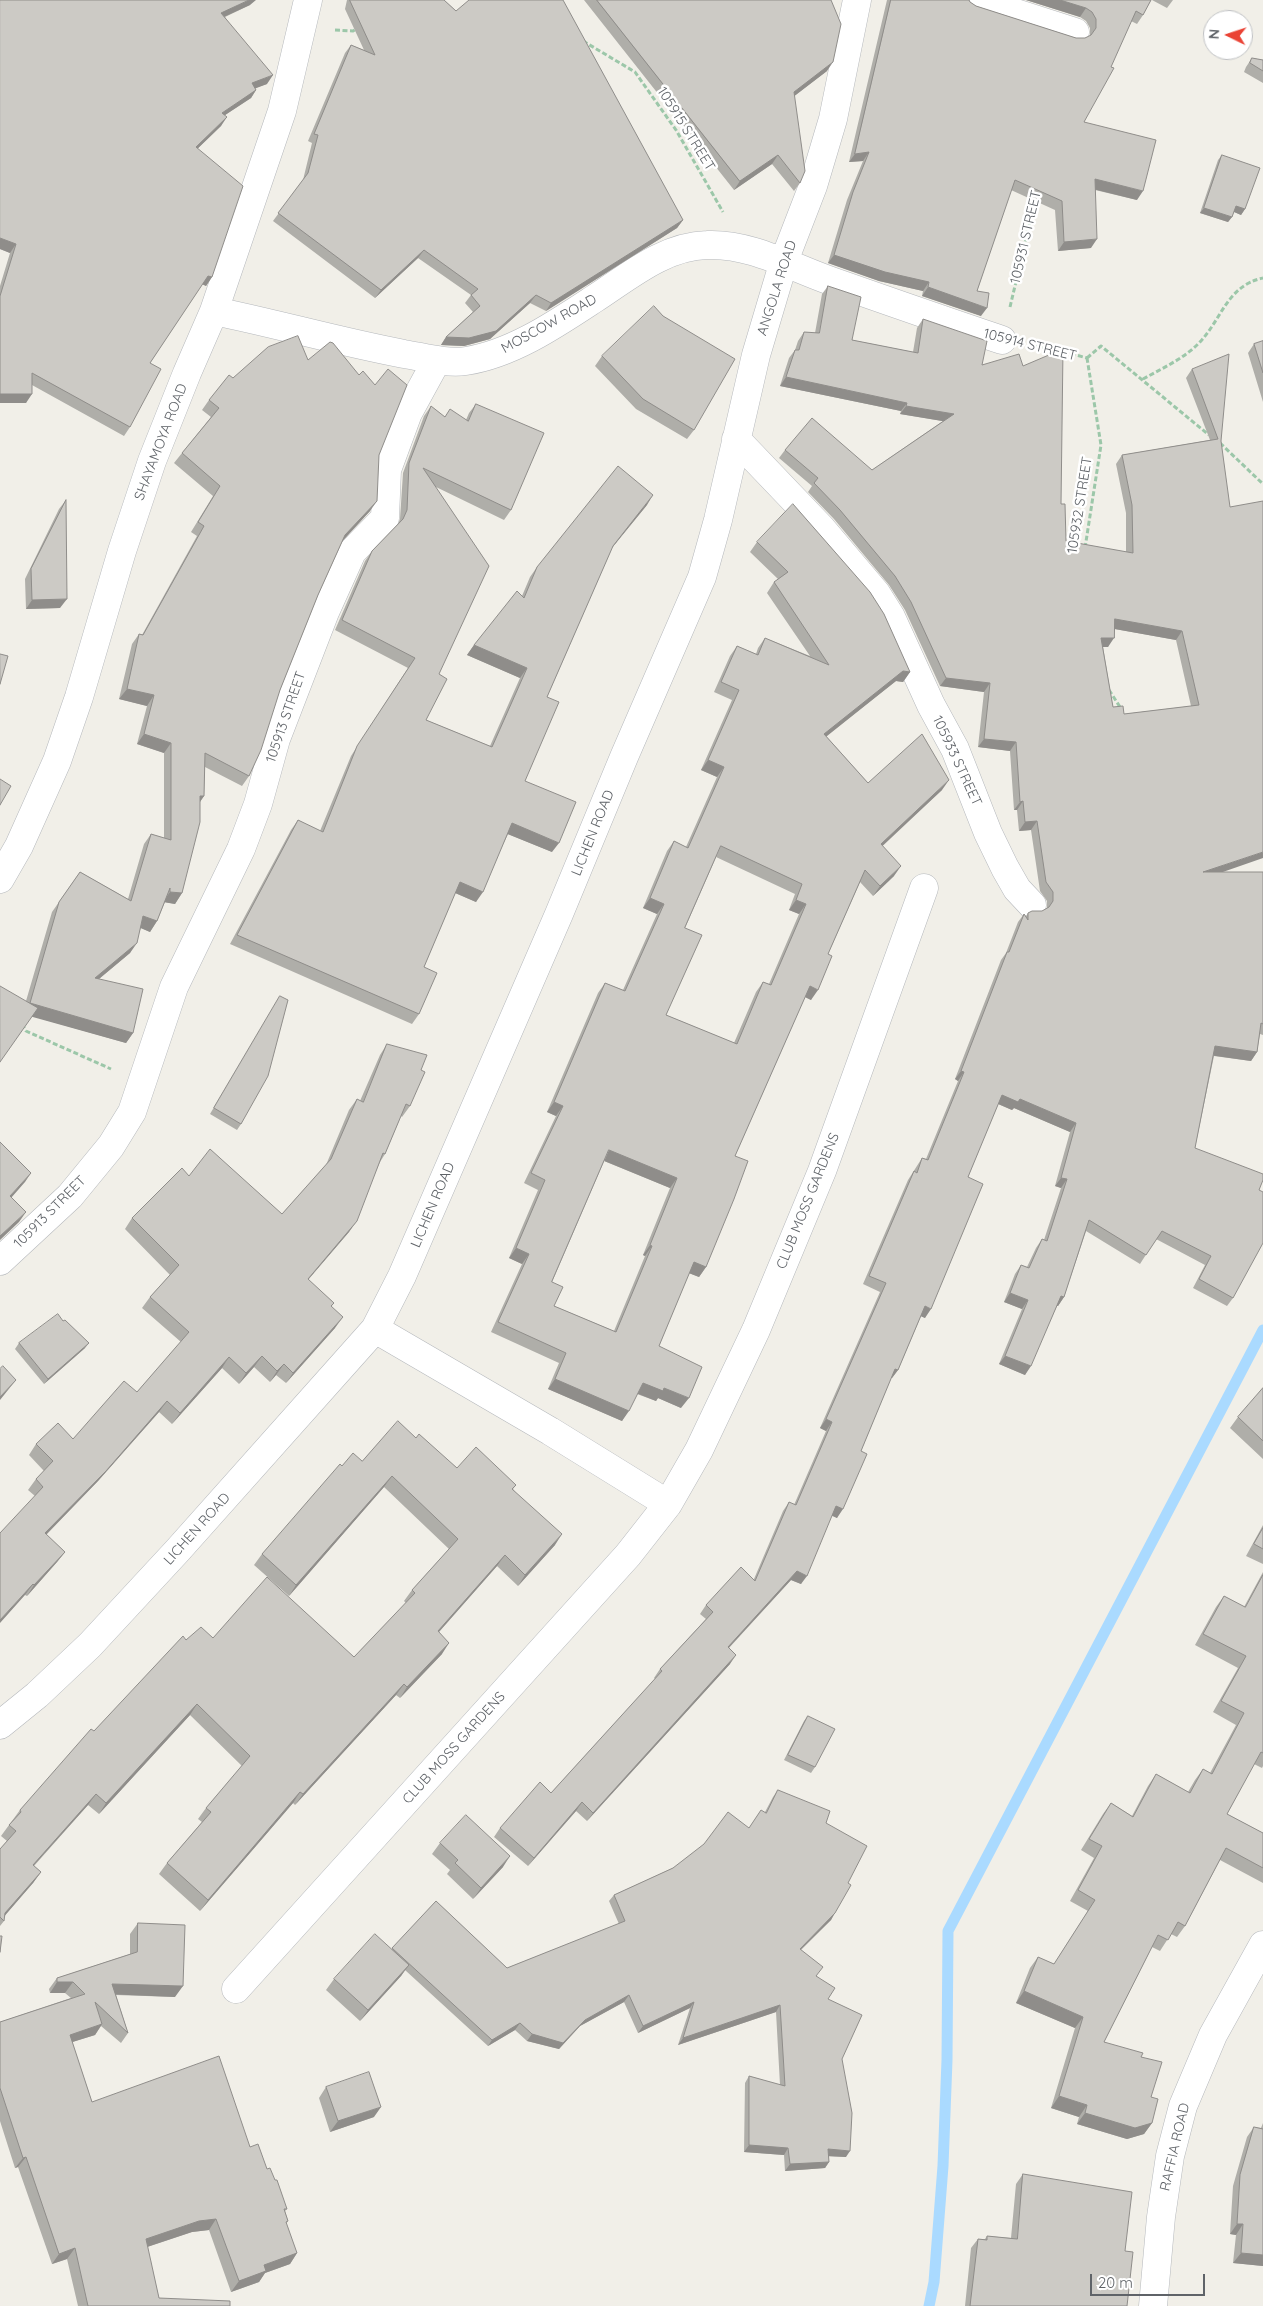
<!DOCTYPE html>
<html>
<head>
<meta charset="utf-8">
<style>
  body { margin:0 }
  #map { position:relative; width:1263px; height:2306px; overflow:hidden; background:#f1efe8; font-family:Quicksand,sans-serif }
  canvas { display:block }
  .north { position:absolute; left:1203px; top:10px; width:50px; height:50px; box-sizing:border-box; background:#fff; border:1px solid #bfc1c3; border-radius:50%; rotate:274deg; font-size:14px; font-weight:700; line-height:20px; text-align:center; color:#5f6368 }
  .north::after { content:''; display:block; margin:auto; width:18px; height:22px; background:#ea4335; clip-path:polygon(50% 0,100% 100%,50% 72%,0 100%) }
  .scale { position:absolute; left:1090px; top:2274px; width:115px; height:22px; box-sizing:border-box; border:2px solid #5f6368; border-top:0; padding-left:6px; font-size:15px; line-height:18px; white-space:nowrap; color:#5f6368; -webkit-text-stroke:4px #fff; paint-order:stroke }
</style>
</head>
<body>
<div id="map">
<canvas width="1263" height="2306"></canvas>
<div class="north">N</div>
<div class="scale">20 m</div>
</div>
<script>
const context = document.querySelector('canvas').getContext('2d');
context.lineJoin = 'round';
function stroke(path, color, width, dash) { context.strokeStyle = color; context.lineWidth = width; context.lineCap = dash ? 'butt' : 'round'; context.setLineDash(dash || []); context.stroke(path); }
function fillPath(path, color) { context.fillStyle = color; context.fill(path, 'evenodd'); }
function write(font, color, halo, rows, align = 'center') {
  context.font = font + ' Quicksand,sans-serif'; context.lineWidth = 5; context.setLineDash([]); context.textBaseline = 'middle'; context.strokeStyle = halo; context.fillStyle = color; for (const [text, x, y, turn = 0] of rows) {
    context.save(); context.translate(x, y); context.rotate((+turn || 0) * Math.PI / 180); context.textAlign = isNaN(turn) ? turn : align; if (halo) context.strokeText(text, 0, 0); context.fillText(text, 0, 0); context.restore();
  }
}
const stream = new Path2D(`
  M929,2306L934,2282L943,2166L947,2060L948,1931L1263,1330`);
const path = new Path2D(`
  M335,30L353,31L358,28
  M583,41L635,72L676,130L723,212
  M1010,307L1036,197
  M1034,346L1061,351L1087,358
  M1087,358L1101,346L1209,435
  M1143,379C1161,369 1183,359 1198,344C1222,320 1226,286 1263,278
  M1220,443L1263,484
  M1085,548L1101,445L1087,358
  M1109,690L1122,710
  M22,1024L26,1031L111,1069`);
const minor = new Path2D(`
  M975,0L1075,32
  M214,311C278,324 340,342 404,354C423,357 446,364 466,361C512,354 556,324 594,299C628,277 664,246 707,245C750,243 791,267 831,281C888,301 945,321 1002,340
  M736,439L822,529L876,593L891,617L931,705L955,749L988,833L1005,868L1017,889L1032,905
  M0,879L19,846L57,761L79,697L122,551L152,461L187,373L214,311L282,111L308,0
  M0,1261L70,1196L111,1146L132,1112L174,987L241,849L258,804L276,739L325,612L352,552L385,518L387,470L408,413L437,360
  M375,1329L550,1431L668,1504
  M0,1725L37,1695L90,1645L178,1550L375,1329L402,1276L559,914L624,757L702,577L718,520L756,355L784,261L813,186L833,119L857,0
  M236,1989L628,1555L668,1504L699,1450L756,1330L822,1171L924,888
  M1153,2306L1161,2217L1170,2156L1183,2106L1213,2035L1263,1945`);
const wall = new Path2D(`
  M0,0L250,5L225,17L267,84L255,88L256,90L251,98L225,115L221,126L198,148L212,277L206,286L202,284L150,363L130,427L124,436L32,385L26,403H0V286L10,253L0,249Z
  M347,0H444L456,11L683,220L677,228L546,311L530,303L490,339L464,346L441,345L446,337L473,312L465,303L471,295L418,258L375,298L273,221L303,180L312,143L308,141L345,53L351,45L364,50L345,9Z
  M584,0H831L827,71L794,96L800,183L794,191L772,164L734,190Z
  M887,0H969L970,2L976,6L1076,38H1085L1090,36V28L1086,21L1080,17L1026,0H1151L1143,15L1137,24L1131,21L1084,122L1137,200L1095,190L1091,248L1058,251L1055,210L1011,190L977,291L981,316L922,296L923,291L879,281L828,263L847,200L863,161L849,162Z
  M1152,0H1173L1167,8Z
  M1252,58L1263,60V83L1244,72L1246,67Z
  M1222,155L1245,209L1241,215L1234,212L1232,217L1228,222L1200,213L1218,160Z
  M828,286L852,340L913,352L917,328L923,319L982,365L1061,504L1066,541L1126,552V513L1116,464L1122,455L1210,440L1186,378L1192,369L1221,441L1222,872H1263V1035L1260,1034L1257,1052L1251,1061L1214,1056L1195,1148L1259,1190L1233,1298L1227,1306L1193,1288L1205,1265L1156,1239L1140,1264L1086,1231L1064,1297L1058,1306H1057L1025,1375L999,1364L1022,1309L1004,1302L1015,1274L1021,1265L1027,1267L1036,1248L1042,1239L1044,1240L1061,1188L1055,1186L1070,1132L1014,1108L1012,1110L998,1104L968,1177L925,1318L921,1316L898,1370L892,1378H891L861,1451L837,1518L832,1515L801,1584L791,1580L729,1648L730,1664L587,1821L576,1811L528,1866L494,1837L500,1828L551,1793L655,1679L654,1678L660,1669L706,1619L700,1614L706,1605L754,1579L783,1511L789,1502L794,1505L826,1431L820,1428L880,1292L863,1284L908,1180L922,1158L926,1159L958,1081L955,1079L1001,960L1006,953L1018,922L1024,914L1026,916L1028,913L1042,911L1047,909V901L1040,891L1031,830L1019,831L1017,810H1014L1010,751L978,747L984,692L940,686L905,610L889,585L834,519L808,492L812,486L779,458L785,450L872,470L943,421L900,414L901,411L780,386L789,358L795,350L798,341L804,332L815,333L822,294ZM1115,629L1176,640L1191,706L1124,714L1113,707L1103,647H1108Z
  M1263,341V402L1248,353L1254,344Z
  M602,356L694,430L687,439L636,409L595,366Z
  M308,360L379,455L370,511L343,540L318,595L280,690L249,776L242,786L205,767L204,796L200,802L182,893L175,904L165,902L157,921L150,932L141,928L130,953L99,979L133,1033L126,1043L32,1016L26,1001L52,912L80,872L128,899L144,844L151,834L164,838V753L137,744L147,706L119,699L132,644L139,634L142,635L197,536L191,532L213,496L174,463L182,453L211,417L202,410L209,400L233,378Z
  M476,404L511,510L504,520L436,487L439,674L426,720L490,746L520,678L467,655L474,645L522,596L530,577L537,567L647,505L612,548L547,697L525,781L552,852L508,834L476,902L455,893L424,967L419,1014L412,1024L230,944L291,830L298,820L320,831L351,756L408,668L335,630L365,561L372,551L398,524L400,519L403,473L424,416L431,406L444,417L466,420L469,413Z
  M66,500L60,608L26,609L25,579L59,509Z
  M757,542L910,672L903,682L896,681L826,736L868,783L942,790L882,845L894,876L873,896L860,882L828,954L811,1000L805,997L735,1156L706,1267L699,1277L689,1273L659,1346L681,1408L658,1398L656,1401L637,1394L622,1421L548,1389L559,1363L491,1332L522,1264L509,1258L538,1190L524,1183L556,1116L547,1112L598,993L605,983L623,990L657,914L643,908L667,851L674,841L686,847L717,777L701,770L732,700L714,692L730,656L737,646L756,654L758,648L765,638L810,656L767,593L774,582L778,579L750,552ZM716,857L795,894L789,910L799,914L769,984L763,982L756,992L734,1043L666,1015L685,928ZM604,1161L670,1188L643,1255L645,1256L614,1331L554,1306L552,1282Z
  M280,996L241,1124L237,1130L210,1114Z
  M387,1044L421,1070L410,1106L402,1117L401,1116L385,1154L380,1162L349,1232L308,1280L334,1303L331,1307L335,1328L286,1383L276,1375L270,1382L254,1367L239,1384L222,1368L172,1424L159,1412L98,1481L46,1535L65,1552L57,1562L27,1596L25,1595L35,1496L28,1490L36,1479L44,1471L29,1455L36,1444L73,1439L137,1392L181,1342L142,1308L150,1297L170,1275L125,1229L132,1218L189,1176L282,1214L326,1165L349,1110L357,1099L360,1101L380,1055Z
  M19,1343L85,1348L44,1384L15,1349Z
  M1263,1388V1459L1230,1428L1238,1417Z
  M416,1438L457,1468L516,1485L513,1489L555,1545L518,1586L497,1566L439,1632L442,1654L400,1698L396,1695L295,1805L293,1803L200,1911L159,1874L167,1863L202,1822L198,1819L206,1808L242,1766L190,1715L99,1814L88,1805L34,1866L41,1872L33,1883L4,1916V1921L0,1926V1849L7,1841L1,1836L20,1810L94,1731L186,1640L213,1638L354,1657L406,1603L404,1601L412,1590L449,1549L384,1487L289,1596L254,1565L262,1554L342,1466L362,1461Z
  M1263,1525V1564L1246,1556Z
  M1263,1572V1766L1262,1768L1254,1764L1227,1814L1263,1833V1883L1220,1860L1185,1926L1177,1937L1171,1934L1160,1951L1152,1947L1104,2042L1141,2057L1151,2097L1152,2123L1144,2134L1127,2139L1077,2124L1079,2117L1051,2108L1075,2028L1016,2003L1030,1968L1038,1957L1054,1964L1088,1911L1070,1901L1094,1858L1081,1850L1103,1814L1111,1803L1132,1816L1148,1786L1156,1774L1188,1792L1195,1780L1203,1769L1210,1773L1236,1725L1213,1712L1238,1668L1195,1645L1216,1607L1224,1596L1244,1607Z
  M808,1716L815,1767L811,1773L784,1760L804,1721Z
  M778,1790L826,1823L848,1883L831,1920L801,1950L817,1976L828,1999L842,2059L846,2157L829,2156V2162L825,2168L785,2171L784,2155L744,2152L745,2083L749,2076L780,2085L776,2012L678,2045L690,2008L638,2033L624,2002L580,2026L559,2049L527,2041L515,2030L488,2046L405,1970L401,1976L360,2021L326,1990L334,1979L392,1949L436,1901L507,1968L619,1924L609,1901L614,1895L673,1868L749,1828L765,1812L773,1797Z
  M440,1843L503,1867L473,1899L447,1874L450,1870L432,1854Z
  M138,1923L175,1997L116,1995L128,2033L121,2043L101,2026L95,2035L72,2042L92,2102L250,2147L275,2180L287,2209L285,2211L288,2221L286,2224L297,2253L290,2264L265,2273L259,2282L231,2292L209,2230L192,2232L147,2247L159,2298L230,2306H78L67,2259L52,2264L18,2167L15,2168L0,2121V2022L71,1998L65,1993H50L49,1989L57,1978L130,1954V1934Z
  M326,2087L374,2117L330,2132L319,2098Z
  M1263,2123V2266L1233,2263L1236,2235L1230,2234L1233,2186L1247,2137L1254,2127L1261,2128Z
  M1023,2174L1125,2251L1127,2306H965L971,2248L978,2239H985L987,2236L1011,2238L1016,2184Z`);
const shadedWall = new Path2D(`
  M249,0H256L250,5L215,21L221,13Z
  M1026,0H1060L1086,8L1080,17Z
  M833,62L827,71L788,101L794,92Z
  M273,75L267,84L246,92L252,83Z
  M256,90L251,98L216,121L222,113Z
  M227,117L221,126L190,156L196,147Z
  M869,152L863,161L849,162L855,154Z
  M778,155L772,164L734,190L740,181Z
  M1095,179L1143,191L1137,200L1089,188Z
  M1236,206L1245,209L1241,215L1232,211Z
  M1204,208L1232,217L1228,222L1200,213Z
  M683,220L677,228L546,311L551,303Z
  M0,238L16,244L10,253L0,249Z
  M1097,239L1091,248L1058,251L1064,242Z
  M424,250L418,258L375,298L381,290Z
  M834,255L929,282L923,291L879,281L828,263Z
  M208,276L212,277L206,286L202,284Z
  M928,287L987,308L981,316L922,296Z
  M536,295L530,303L490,339L464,346L441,345L446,337Z
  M786,377L907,403L901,411L780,386Z
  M0,394H32L26,403H0Z
  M906,406L954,414L948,422L900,414Z
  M653,495L647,505L606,555L613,546Z
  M377,501L370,511L338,546L345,535Z
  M67,599L60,608L26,609L32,600Z
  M1115,619L1182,631L1176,640L1109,628Z
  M1101,638H1114L1108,647H1095Z
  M474,645L527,668L520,678L467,655Z
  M903,671L910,672L903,682L896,681L817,744L824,734Z
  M946,678L990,683L984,692L940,686Z
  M127,689L154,695L147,706L119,699Z
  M144,734L171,743L164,753L137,744Z
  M984,739L1016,742L1010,751L978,747Z
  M708,760L724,767L717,777L701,770Z
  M949,780L942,790L874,854L881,844Z
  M200,796H204L197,806Z
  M1023,801L1017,810H1014L1020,802Z
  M1037,821L1031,830L1019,831L1025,822Z
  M512,823L559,843L552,852L505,833Z
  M1263,852V858L1197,881L1203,872Z
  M901,866L894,876L873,896L880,886Z
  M460,882L483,892L476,902L453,892Z
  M170,892L182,893L175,904L163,902Z
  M650,898L664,904L657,914L643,908Z
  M796,900L806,904L799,914L789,910Z
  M143,916L157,921L150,932L136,926Z
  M137,943L130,953L88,988L95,978Z
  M810,986L818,990L811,1000L803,996Z
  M30,1003L133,1033L126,1043L22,1014Z
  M1215,1046L1257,1052L1251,1061L1209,1055Z
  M961,1071L964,1072L958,1081L955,1079Z
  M1002,1095L1020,1099L1076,1123L1070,1132L1014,1108L1012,1110L996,1103Z
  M554,1102L563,1106L556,1116L547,1112Z
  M609,1150L677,1178L670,1188L602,1160Z
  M31,1173L25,1182L4,1206L10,1196Z
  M1061,1178L1067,1179L1061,1188L1055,1186Z
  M26,1212L19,1222L0,1240V1236Z
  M357,1221L349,1232L300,1289L308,1279Z
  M650,1245L652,1246L645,1256L643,1255Z
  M516,1248L529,1254L522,1264L509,1258Z
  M694,1262L706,1267L699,1277L686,1272Z
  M1010,1293L1028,1300L1022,1309L1004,1302Z
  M1061,1296L1064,1297L1058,1306L1055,1305Z
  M925,1306L931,1309L925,1318L918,1315Z
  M343,1317L335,1328L286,1383L293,1373Z
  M89,1343L85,1348L44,1384L48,1379Z
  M262,1356L254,1367L239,1384L246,1373Z
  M1005,1356L1031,1366L1025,1375L999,1364Z
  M229,1357L222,1368L172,1424L180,1413Z
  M284,1364L276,1375L270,1382L277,1371Z
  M895,1369L898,1370L892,1378L889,1377Z
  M555,1379L629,1411L622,1421L548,1389Z
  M16,1380L0,1400V1397Z
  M643,1383L664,1388L689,1398L681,1408L658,1398L656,1401L636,1393Z
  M167,1401L159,1412L98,1481L37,1544L45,1533Z
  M826,1419L832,1422L826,1431L820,1428Z
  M392,1476L384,1487L289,1596L296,1585Z
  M836,1506L843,1509L837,1518L830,1515Z
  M562,1534L555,1545L518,1586L525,1575Z
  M65,1552L57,1562L27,1596L34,1585Z
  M505,1555L497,1566L430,1642L438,1631Z
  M797,1571L807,1576L801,1584L791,1580L721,1656L728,1647Z
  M33,1584L25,1595L0,1623V1620Z
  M449,1643L442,1654L400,1698L407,1687Z
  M736,1655L730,1664L587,1821L593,1813Z
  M404,1684L396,1695L295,1805L303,1794Z
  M197,1704L190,1715L99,1814L106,1803Z
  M300,1792L293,1803L200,1911L208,1900Z
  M96,1794L88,1805L25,1875L33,1865Z
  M582,1802L576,1811L528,1866L534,1858Z
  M510,1856L503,1867L473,1899L481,1888Z
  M41,1872L33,1883L2,1919L5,1913Z
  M835,1913L831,1920L795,1955L800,1949Z
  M409,1965L401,1976L360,2021L368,2010Z
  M57,1982H73L65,1993H50Z
  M112,1984L183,1986L175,1997L105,1994Z
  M1024,1991L1083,2017L1075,2028L1016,2003Z
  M629,1995L624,2002L580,2026L559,2049L527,2041L532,2034L585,2020Z
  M694,2002L690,2008L638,2033L643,2026Z
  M780,2005L776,2012L678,2045L683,2038Z
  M520,2023L515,2030L488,2046L492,2040Z
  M102,2024L95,2035L63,2045L70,2035Z
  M1059,2096L1087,2105L1079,2117L1051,2108Z
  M381,2107L374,2117L330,2132L338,2121Z
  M1085,2113L1152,2123L1144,2134L1127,2139L1077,2124Z
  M749,2145L788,2148L784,2155L744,2152Z
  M828,2149L850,2151L846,2157L824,2156Z
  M26,2157L18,2167L15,2168L23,2158Z
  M829,2162L825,2168L785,2171L790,2164Z
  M216,2219L209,2230L192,2232L138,2250L146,2239L199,2221Z
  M1237,2224H1243L1236,2235L1230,2234Z
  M75,2248L67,2259L52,2264L59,2254Z
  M297,2253L290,2264L265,2273L259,2282L231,2292L239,2281L264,2265Z
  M1241,2253L1263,2255V2266L1233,2263Z`);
const building = new Path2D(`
  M0,0H249L221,13L273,75L252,83L256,90L222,113L227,117L196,147L243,186L212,277L208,276L150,363L161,369L130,427L32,373V394H0V296L16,244L0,238Z
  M350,0H444L456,11L469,0H563L683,220L551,303L536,295L496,331L469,338L446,337L480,306L471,295L478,289L424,250L381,290L278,213L308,173L318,135L314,134L351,45L375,55L350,1Z
  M597,0H831L841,24L833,62L794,92L805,171L800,183L778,155L740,181Z
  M891,0H969L970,2L976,6L1076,38H1085L1091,35L1096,28V19L1092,12L1086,8L1060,0H1151L1143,15L1136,11L1111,67L1114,68L1084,122L1156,140L1143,191L1095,179L1097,239L1064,242L1062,201L1015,180L977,291L989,293L987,308L928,287L929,282L885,272L834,255L853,192L869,152L855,154Z
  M1252,58L1263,60V71L1250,63Z
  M1222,155L1260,168L1245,209L1236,206L1232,217L1204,208Z
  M828,286L861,297L852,340L918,353L923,319L987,341L982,365L1019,354L1023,366L1063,349L1061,504H1065L1066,541L1133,553L1132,505L1122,455L1218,439L1192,369L1229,354L1221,441L1230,507L1263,501V852L1203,872H1263V1024L1261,1023L1257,1052L1215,1046L1195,1148L1263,1174V1180L1259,1190L1263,1192V1243L1233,1298L1199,1279L1211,1256L1162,1231L1146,1255L1089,1220L1064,1297L1061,1296L1031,1366L1005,1356L1028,1300L1010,1293L1021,1265L1029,1268L1042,1239L1047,1241L1067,1179L1061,1178L1076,1123L1020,1099L1018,1102L1002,1095L968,1177L983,1184L931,1309L925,1306L898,1370L895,1369L861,1451L867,1454L843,1509L836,1506L807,1576L797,1571L728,1647L736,1655L593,1813L582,1802L534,1858L500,1828L540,1782L551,1793L662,1671L660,1669L713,1612L706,1605L741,1567L755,1581L789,1502L796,1505L832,1422L826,1419L886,1283L869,1276L914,1171L917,1173L922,1158L928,1160L964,1072L961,1071L1007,952H1009L1024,914L1028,920V913L1032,911H1042L1049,907L1053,901V892L1046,882L1037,821L1025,822L1023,801L1020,802L1016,742L984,739L990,683L946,678L911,602L895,576L840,510L814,483L818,478L785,450L812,418L872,470L954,414L906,406L907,403L786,377L795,350H799L804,332L819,333ZM1115,619L1182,631L1199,705L1124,714L1123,706L1113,707L1101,638H1114Z
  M654,306L663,316L735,359L694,430L643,399L602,356Z
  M298,336L308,360L330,342L333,343L359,375L363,371L375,385L388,369L407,385L379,455L377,501L345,535L318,595L280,690L261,750L249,776L205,753L204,796H200V822L182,893L170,892V888L157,921L143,916L137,943L95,978L143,989L133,1033L30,1003L59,902L80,872L131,901L151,834L171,840V743L144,734L154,695L127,689L139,634L143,635L204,526L198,522L220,486L182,453L219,408L209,400L229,375L233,378L268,347Z
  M1263,341V373L1254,344Z
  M476,404L544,433L511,510L423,468L489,566L439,674L447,679L426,720L492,747L527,668L474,645L517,591L524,598L537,567L618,466L653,495L613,546L547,697L559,702L525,781L576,802L559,843L512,823L483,892L460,882L424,967L437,973L419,1014L237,935L298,820L323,832L357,746L415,658L342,620L372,551L403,519L407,510L409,463L431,406L445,417L450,409L468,421Z
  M66,500L67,599L32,600L31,569Z
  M793,504L870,592L884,614L910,672L903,671L824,734L868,783L922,734L949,780L881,844L901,866L880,886L865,870L828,954L832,956L818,990L810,986L735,1156L748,1161L734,1199L706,1267L694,1262L659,1346L702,1367L689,1398L664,1388L663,1391L643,1383L629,1411L555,1379L566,1353L498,1322L529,1254L516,1248L545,1180L531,1173L563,1106L554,1102L605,983L625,991L664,904L650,898L674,841L688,848L724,767L708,760L739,690L721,682L737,646L758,655L765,638L829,665L774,582L788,572L757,542ZM721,846L802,884L796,900L806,904L771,985L763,982L737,1044L666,1015L702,935L685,928ZM609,1150L677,1178L650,1245L652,1246L616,1332L554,1306L563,1287L552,1282Z
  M0,654L8,656L0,684Z
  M0,779L11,786L0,805Z
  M0,986L38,1008L0,1062Z
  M280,996L288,1000L268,1076L241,1124L214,1108Z
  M387,1044L427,1055L421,1070L425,1072L410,1106L406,1104L385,1154L383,1153L357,1221L308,1279L334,1303L331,1306L343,1317L293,1373L284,1364L277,1371L262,1356L246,1373L229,1357L180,1413L167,1401L106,1471L45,1533L65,1552L34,1585L33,1584L0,1620V1533L43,1487L36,1479L53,1461L36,1444L58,1423L73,1439L124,1381L137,1392L189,1332L150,1297L179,1265L132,1218L182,1168L189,1176L210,1149L282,1214L331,1159L357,1099L363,1102Z
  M0,1142L31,1173L10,1196L26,1212L0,1236Z
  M58,1314L63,1321L65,1320L89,1343L48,1379L19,1343Z
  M3,1366L16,1380L0,1397V1369Z
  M1263,1388V1441L1238,1417Z
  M398,1421L416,1438L419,1434L457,1468L476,1447L516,1485L512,1489L562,1534L525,1575L505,1555L438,1631L449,1643L407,1687L404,1684L303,1794L300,1792L208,1900L167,1863L211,1812L206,1808L250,1756L197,1704L106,1803L96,1794L33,1865L41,1872L5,1913L4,1921L0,1917V1849L16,1831L9,1825L21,1812L20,1810L91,1729L94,1731L183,1636L186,1640L201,1627L213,1638L267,1577L354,1657L415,1593L412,1590L458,1539L392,1476L296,1585L262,1554L340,1464L342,1466L353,1453L362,1461Z
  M1263,1528V1549L1254,1544Z
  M1263,1575V1753L1261,1752L1227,1814L1263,1833V1868L1226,1848L1185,1926L1178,1922L1168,1940L1158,1935L1104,2042L1143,2053L1141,2057L1162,2062L1151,2097L1158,2099L1152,2123L1135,2128L1085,2113L1087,2105L1059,2096L1083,2017L1024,1991L1038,1957L1054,1964L1095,1900L1078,1890L1102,1846L1089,1839L1111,1803L1133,1817L1156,1774L1190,1793L1203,1769L1212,1774L1244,1713L1221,1701L1246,1656L1203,1634L1224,1596L1245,1607Z
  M808,1716L835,1729L815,1767L788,1755Z
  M778,1790L830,1811L826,1823L867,1846L848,1883L851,1885L835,1913L800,1949L823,1967L816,1976L835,1988L828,1999L862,2015L842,2059L852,2113L850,2151L828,2149L829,2162L790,2164L788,2148L749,2145V2076L785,2086L780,2005L683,2038L694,2002L643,2026L629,1995L585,2020L563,2043L532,2034L520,2023L492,2040L392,1948L436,1901L507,1968L625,1921L614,1895L673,1868L704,1844L728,1812L749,1828L761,1810L766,1813Z
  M466,1815L510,1856L481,1888L455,1863L458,1860L440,1843Z
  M138,1923L185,1925L183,1986L112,1984L128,2033L95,2002L102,2024L70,2035L92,2102L219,2056L250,2147L258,2144L267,2169L270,2168L275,2180H277L287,2209H284L288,2221L286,2222L297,2253L264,2265L266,2271L239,2281L216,2219L199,2221L146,2239L159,2298L230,2301V2306H88L75,2248L59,2254L26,2157L23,2158L0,2088V2022L85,1994L73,1982H57V1978L137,1952Z
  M375,1934L409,1965L368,2010L334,1979Z
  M0,1936H2L0,1952Z
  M369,2072L381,2107L338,2121L326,2087Z
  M1254,2127L1263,2129V2255L1241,2253L1243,2224H1237L1240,2175Z
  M1023,2174L1132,2192L1125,2251L1133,2252L1127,2306H970L978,2239L987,2240V2236L1017,2239Z`);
const streetNames = [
  ["105915 STREET",686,129,58],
  ["105931 STREET",1026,237,-77],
  ["ANGOLA ROAD",777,288,-72],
  ["MOSCOW ROAD",549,324,-29],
  ["105914 STREET",1030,345,14],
  ["SHAYAMOYA ROAD",161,442,-69],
  ["105932 STREET",1080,505,-81],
  ["105913 STREET",286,717,-71],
  ["105933 STREET",957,761,65],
  ["LICHEN ROAD",593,833,-68],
  ["CLUB MOSS GARDENS",808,1201,-68],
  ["LICHEN ROAD",433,1205,-67],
  ["105913 STREET",50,1212,-45],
  ["LICHEN ROAD",197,1529,-48],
  ["CLUB MOSS GARDENS",454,1748,-48],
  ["RAFFIA ROAD",1175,2147,-77]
];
stroke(stream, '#aadaff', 11);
stroke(minor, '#b5b8bc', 29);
stroke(path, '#9cc7a9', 3, [5, 2.5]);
stroke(minor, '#fff', 28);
fillPath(wall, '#afaea9');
fillPath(shadedWall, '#8f8d8a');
fillPath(building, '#cccac5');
stroke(building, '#8f8d8a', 1);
write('14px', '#5f6368', '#fff', streetNames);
</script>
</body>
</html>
